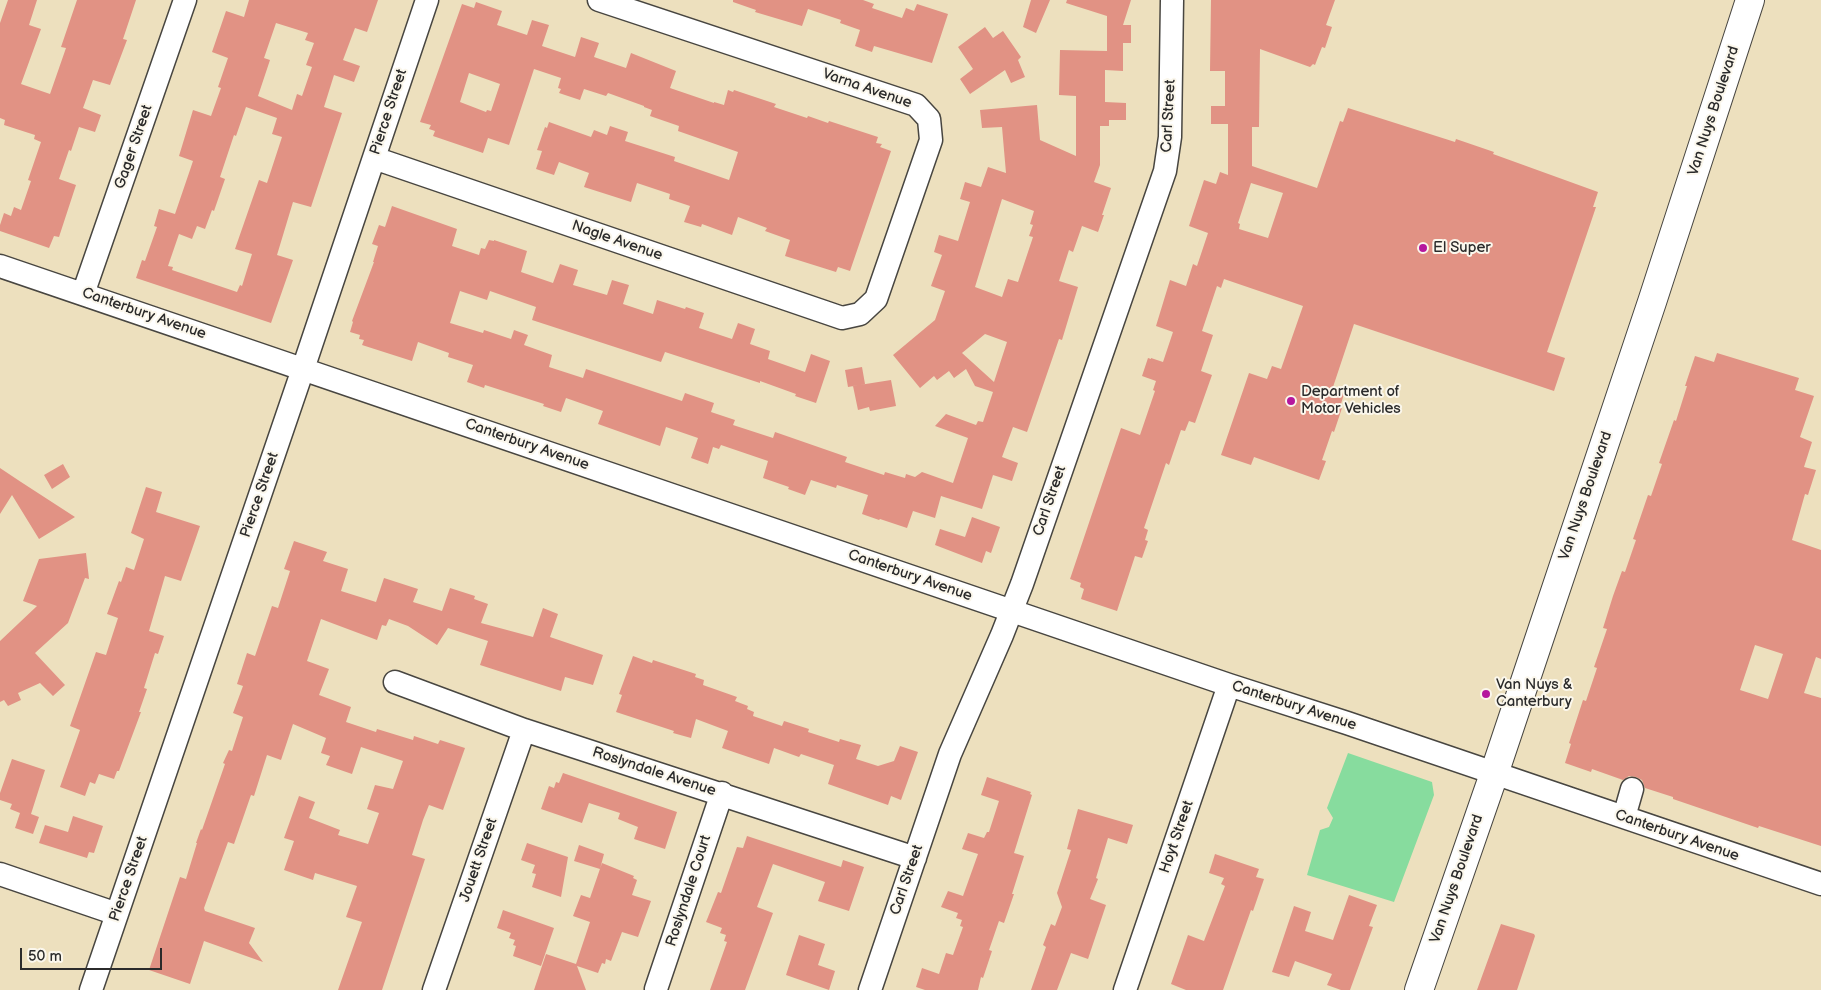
<!DOCTYPE html>
<html>
<head>
<meta charset="utf-8">
<style>
  body { margin:0 }
  #map { position:relative; width:1821px; height:990px; overflow:hidden; background:#ede0be; font-family:"Balsamiq Sans",sans-serif }
  canvas { display:block }
  .scale { position:absolute; left:20px; top:948px; width:142px; height:22px; box-sizing:border-box; border:2px solid #2b2b2b; border-top:0; padding-left:6px; font-size:15px; line-height:18px; white-space:nowrap; color:#2b2b2b; -webkit-text-stroke:4px #fbf7ec; paint-order:stroke }
</style>
</head>
<body>
<div id="map">
<canvas width="1821" height="990"></canvas>
<div class="scale">50 m</div>
</div>
<script>
const context = document.querySelector('canvas').getContext('2d');
context.lineJoin = 'round';
function fillPath(path, color) { context.fillStyle = color; context.fill(path, 'evenodd'); }
function stroke(path, color, width, dash) { context.strokeStyle = color; context.lineWidth = width; context.lineCap = dash ? 'butt' : 'round'; context.setLineDash(dash || []); context.stroke(path); }
function write(font, color, halo, rows, align = 'center') {
  context.font = font + ' "Balsamiq Sans",sans-serif'; context.lineWidth = 4; context.setLineDash([]); context.textBaseline = 'middle'; context.strokeStyle = halo; context.fillStyle = color; for (const [text, x, y, turn = 0] of rows) {
    context.save(); context.translate(x, y); context.rotate((+turn || 0) * Math.PI / 180); context.textAlign = isNaN(turn) ? turn : align; if (halo) context.strokeText(text, 0, 0); context.fillText(text, 0, 0); context.restore();
  }
}
const green = new Path2D(`
  M1348,753L1432,782L1434,795L1394,902L1307,875L1320,830L1329,827L1333,818L1327,808Z`);
const building = new Path2D(`
  M8,0H37L29,25L41,29L21,84L50,94L66,48L61,47L77,0H136L123,39L127,40L110,85L93,80L83,108L101,115L95,132L79,127L71,151L69,150L59,179L76,185L59,237L54,236L49,248L0,231V225L4,213L11,216L14,207L21,210L31,181L28,180L41,142L34,139L35,135L4,125L5,120L0,118V23Z
  M249,0H378L367,32L355,28L343,60L360,66L354,82L334,75L324,107L342,113L311,207L293,202L277,255L293,260L271,323L136,278L142,260L145,261L157,227L154,226L159,209L175,214L190,170L193,161L179,156L193,110L211,116L221,88L218,87L228,58L212,52L226,11L244,17ZM276,23L308,33L305,40L314,43L306,65L312,67L302,96L297,94L292,110L258,96L270,60L264,58ZM246,107L277,118L272,134L282,137L267,183L259,180L235,249L252,254L242,286L240,285L237,292L172,270L173,267L168,266L179,234L192,239L197,226L205,229L212,210L214,211L225,179L220,177L234,135L236,136Z
  M733,0H863L874,4L872,8L902,18L906,8L914,11L917,4L948,14L932,63L874,46L872,52L855,46L860,30L840,23L841,20L808,9L802,26L755,12L756,10L733,2Z
  M1031,0H1050L1036,33L1023,27Z
  M1067,0H1131L1123,25H1131V43H1123V71L1105,70V102L1126,103V120H1109V126H1100V165L1094,182L1111,188L1102,215H1104L1098,232L1082,226L1073,252L1069,250L1059,281L1078,287L1062,340L1059,339L1027,432L1013,427L1002,457L1018,463L1012,481L993,475L982,509L941,496L935,518L913,511L907,528L880,519L879,520L862,514L868,495L837,485L836,488L811,480L805,495L788,489L789,487L763,478L768,461L721,445L719,449L713,447L708,464L691,458L698,438L666,427L660,446L598,424L603,411L566,398L561,412L543,406L544,404L485,385L484,388L467,382L473,365L448,357L449,353L418,342L412,361L362,345L364,340L359,339L360,335L350,332L353,322L352,321L374,262H373L378,246L372,244L379,225L385,227L392,206L457,229L452,246L479,255L481,248L485,249L489,240L494,241V240L527,251L521,272L553,283L560,264L578,270L573,285L607,295L612,280L629,285L623,304L653,314L657,300L685,309L686,307L704,313L699,328L732,339L738,323L755,329L750,344L770,351L768,359L805,372L811,354L830,361L816,403L795,396L796,394L760,381V383L665,352L661,362L532,320L536,307L490,291L487,300L460,291L450,323L483,333L484,330L511,339L514,330L528,335L524,345L552,355L549,367L583,378L586,369L682,401L685,393L714,403L711,412L735,420L733,425L773,438L775,432L847,457L845,462L884,475L885,472L905,478L906,474L915,477L922,472L953,483L968,438L935,426L946,414L976,425L978,421L983,422L993,392L975,386L966,369L954,378L949,371L937,380L934,376L920,388L893,355L935,320L945,291L931,286L942,255L934,252L939,235L958,241L970,202L960,199L965,182L981,187L988,167L1006,173L1002,127L982,128L980,110L1037,105L1040,140L1076,156V96L1059,95L1060,50L1107,51V16L1066,3ZM1002,199L1034,211L1030,224L1033,225L1029,236L1033,237L1018,282L1008,279L1002,297L975,287ZM985,334L1007,342L994,382L962,353Z
  M1211,0H1335L1326,25L1332,27L1325,48L1322,47L1315,65L1313,64L1310,67L1260,49L1259,127H1252V166L1317,188L1340,121L1343,122L1348,108L1455,142L1456,139L1494,152L1493,154L1598,192L1593,207H1596L1547,352L1565,358L1554,391L1354,324L1332,390L1344,394L1340,407L1342,408L1334,432L1332,431L1322,460L1326,461L1319,480L1254,457L1251,465L1221,455L1249,373L1267,379L1272,366L1281,369L1303,306L1224,279L1221,288L1217,286L1202,331L1213,335L1201,371L1212,375L1195,423L1189,421L1185,431L1181,430L1169,465L1166,463L1144,528L1148,530L1145,540L1148,541L1142,558L1135,556L1117,611L1081,599L1084,589L1080,587L1081,583L1070,579L1121,428L1140,435L1155,391L1153,390L1156,381L1142,376L1148,358L1151,359V358L1163,362L1173,332L1156,326L1170,280L1186,286L1193,264L1197,266L1208,233L1189,226L1204,180L1216,184L1220,172L1228,175V124H1211V106H1225V71H1210ZM1251,183L1283,193L1268,238L1239,229L1240,224L1238,223Z
  M476,2L502,11L497,25L527,35L532,20L549,25L542,46L575,57L581,37L599,43L594,57L626,68L631,53L676,71L670,88L714,103V102L724,105L728,90L733,92L734,90L776,104L774,107L807,118L808,116L828,123L829,121L878,137L876,143L882,144L880,147L891,151L850,271L838,267L836,272L785,256L790,240L765,231L767,228L738,217L732,235L702,224L701,227L684,222L690,206L669,199L670,194L637,183L631,202L584,187L589,173L559,162L554,175L536,169L542,151L537,150L545,127L547,128L549,122L591,137L594,130L607,135L610,126L628,132L625,141L675,157L674,161L729,180L738,152L678,131L679,126L650,116L652,110L644,107V106L608,93L606,96L584,89L580,100L559,93L561,89L558,88L561,78L534,69L509,145L488,138L483,153L433,136L435,131L429,129L431,125L420,122L462,4L474,8ZM469,73L500,84L491,111L487,110L486,112L460,102Z
  M985,27L993,38L1003,31L1021,57L1018,60L1025,77L1011,83L1005,70L970,94L960,79L973,69L958,47Z
  M1717,353L1799,378L1795,390L1814,396L1800,437L1812,442L1804,467L1816,470L1808,495L1805,494L1792,540L1821,550V659L1816,657L1804,693L1821,698V846L1759,826L1758,828L1673,799V797L1645,788L1642,780L1636,777L1629,776L1623,780L1592,769L1591,772L1565,763L1571,744L1569,743L1583,700L1586,701L1597,668L1594,667L1607,629L1603,628L1613,596L1622,571L1625,572L1636,540L1633,539L1648,495L1651,496L1662,464L1659,463L1674,420L1676,421L1687,386H1685L1695,356L1714,362ZM1755,645L1783,654L1768,699L1740,690Z
  M862,367L865,384L848,387L845,370Z
  M891,380L896,406L870,411L869,407L858,410L853,386Z
  M63,464L70,477L52,489L44,475Z
  M0,468L21,482L75,517L39,539L12,495L0,514Z
  M146,487L162,492L156,512L200,526L181,581L165,576L149,631L164,636L158,654L155,653L144,688L147,689L139,712H141L119,771H117L114,779L99,774L95,784L90,782L85,796L60,787L80,730L70,726L96,652L106,655L118,618L107,614L119,581L121,582L126,567L134,570L144,539L131,533Z
  M972,517L1000,527L991,553L986,551L982,563L935,545L940,529L965,537Z
  M294,541L327,552L323,561L348,569L341,591L376,602L384,578L418,589L413,602L442,611L450,588L475,596L474,599L488,604L481,623L533,637L543,608L558,614L550,637L603,655L593,685L565,677L561,691L480,665L488,641L448,628L437,645L408,626L389,619L386,626L382,625L377,640L321,619L307,661L329,669L319,695L351,707L346,722L376,732L377,729L413,740L414,736L438,744L440,740L465,748L443,810L429,805L423,820L412,855L425,859L382,990H338L362,922L346,917L357,886L315,873L313,880L284,870L294,841L284,838L299,796L315,802L309,818L340,830L338,835L368,844L379,813L367,809L375,785L393,789L403,761L361,747L352,774L326,765L330,756L321,753L326,738L293,724L281,760L267,755L254,796L251,795L234,844L228,842L204,908L205,911L255,928L249,943L263,962L204,941L190,984L149,970L180,877L186,879L197,843H196L201,829L202,830L225,764L223,763L229,750L232,751L243,717L233,713L243,686L237,684L247,653L255,656L272,606L278,608L290,571L284,569Z
  M86,553L89,579L85,578L68,623L35,653L65,685L53,696L40,683L18,693L21,700L8,706L4,700L0,702V641L37,606L23,601L39,559Z
  M633,656L652,663L653,660L696,674L695,677L704,680L703,685L737,697L735,701L748,706L747,709L754,712L753,716L782,726L784,721L809,729L808,732L839,742L840,739L861,745L856,759L878,766L894,761L900,746L918,752L901,800L891,796L888,805L828,784L834,765L801,754L799,757L774,748L769,764L722,748L728,731L696,719L691,738L673,733L674,731L616,712L622,695L619,694Z
  M12,759L45,770L31,814L39,817L33,834L15,828L20,813L10,809L12,804L0,800V793Z
  M563,773L677,812L665,849L634,839L638,827L618,819L620,813L589,803L582,823L541,809L549,786L554,788L556,782L559,783Z
  M987,777L1031,792L1030,794L1032,795L1014,853L1024,856L1012,894H1014L1004,923L999,921L989,950L992,951L983,978L981,977L978,990H925L916,987L922,968L939,974L946,953L953,955L963,927L960,926L962,920L956,918L958,913L941,907L948,891L963,896L978,854L962,849L968,833L984,838L987,832H989L999,801L981,795Z
  M1078,809L1133,825L1127,844L1108,838L1096,878L1098,879L1090,899L1106,905L1088,959L1071,953L1057,990H1031L1046,947L1043,945L1051,924L1055,926L1062,907L1057,893L1071,850L1067,849Z
  M73,816L103,826L94,853L89,852L87,858L39,843L45,825L68,832Z
  M747,836L841,867L843,860L864,867L849,911L818,901L825,882L773,864L757,907L773,913L745,990H710L727,942L724,941L726,935L720,933L722,928L706,922L718,892L721,893L737,847L743,848Z
  M527,843L568,857L561,897L532,887L536,874L532,873L535,865L521,860Z
  M579,845L604,854L600,869L574,861Z
  M1215,854L1259,869L1256,877L1264,879L1253,911L1251,910L1223,990H1186L1171,984L1188,935L1204,941L1225,886L1221,884L1224,878L1209,873Z
  M602,863L634,876L633,878L637,880L632,895L651,901L638,937L622,932L611,961L606,959L605,964L602,963L598,973L577,966L586,990H534L546,954L576,964L590,922L573,916L581,895L590,898Z
  M1349,895L1377,905L1369,926L1373,927L1350,990H1341L1327,985L1332,974L1295,961L1289,977L1272,972L1294,906L1311,912L1305,931L1333,940Z
  M503,910L554,928L541,966L513,956L516,946L513,945L515,940L509,938L511,933L497,928Z
  M1501,924L1534,934L1535,936L1517,990H1477Z
  M799,935L825,944L818,965L835,971L829,990L786,975Z`);
const minor = new Path2D(`
  M374,158L842,318L860,314L876,299L931,140L929,119L916,105L599,0
  M0,266L1229,685L1347,723L1821,884
  M83,294L185,0
  M395,682L524,730L915,858
  M1624,817L1632,789
  M0,874L117,914
  M656,989L722,793
  M91,990L303,369L427,0
  M434,990L524,730
  M870,990L950,754L1002,635L1022,584L1165,171L1170,137L1172,0
  M1125,990L1229,685`);
const primary = new Path2D(`
  M1419,990L1494,774L1652,302L1750,0`);
const markers = [
  [1423,248,5,"#b5179e"],
  [1291,401,5,"#b5179e"],
  [1486,694,5,"#b5179e"]
];
const streetNames = [
  ["Varna Avenue",867,89,19],
  ["Van Nuys Boulevard",1714,111,-72],
  ["Pierce Street",389,112,-72],
  ["Carl Street",1169,116,-87],
  ["Gager Street",134,147,-71],
  ["Nagle Avenue",617,241,19],
  ["Canterbury Avenue",144,314,19],
  ["Canterbury Avenue",527,445,19],
  ["Pierce Street",260,495,-71],
  ["Van Nuys Boulevard",1586,496,-71],
  ["Carl Street",1050,501,-71],
  ["Canterbury Avenue",910,576,19],
  ["Canterbury Avenue",1294,706,18],
  ["Roslyndale Avenue",654,772,18],
  ["Canterbury Avenue",1677,836,19],
  ["Hoyt Street",1177,837,-71],
  ["Jouett Street",479,860,-71],
  ["Pierce Street",129,879,-71],
  ["Van Nuys Boulevard",1457,879,-71],
  ["Carl Street",907,880,-71],
  ["Roslyndale Court",689,891,-72]
];
const poiNames = [
  ["El Super",1433,248],
  ["Department of",1301,392],
  ["Motor Vehicles",1301,409],
  ["Van Nuys &",1496,685],
  ["Canterbury",1496,702]
];
fillPath(green, '#87dc9e');
fillPath(building, '#e19284');
stroke(minor, '#484641', 25);
stroke(primary, '#484641', 30);
stroke(minor, '#fff', 22);
stroke(primary, '#fff', 28);
for (const [x, y, r, color] of markers) { const dot = new Path2D(); dot.arc(x, y, r, 0, 2 * Math.PI); context.fillStyle = color; context.fill(dot); stroke(dot, '#fbf7ec', 2); }
write('15px', '#2b2b2b', '#fbf7ec', streetNames);
write('15px', '#2b2b2b', '#fbf7ec', poiNames, 'left');
</script>
</body>
</html>
